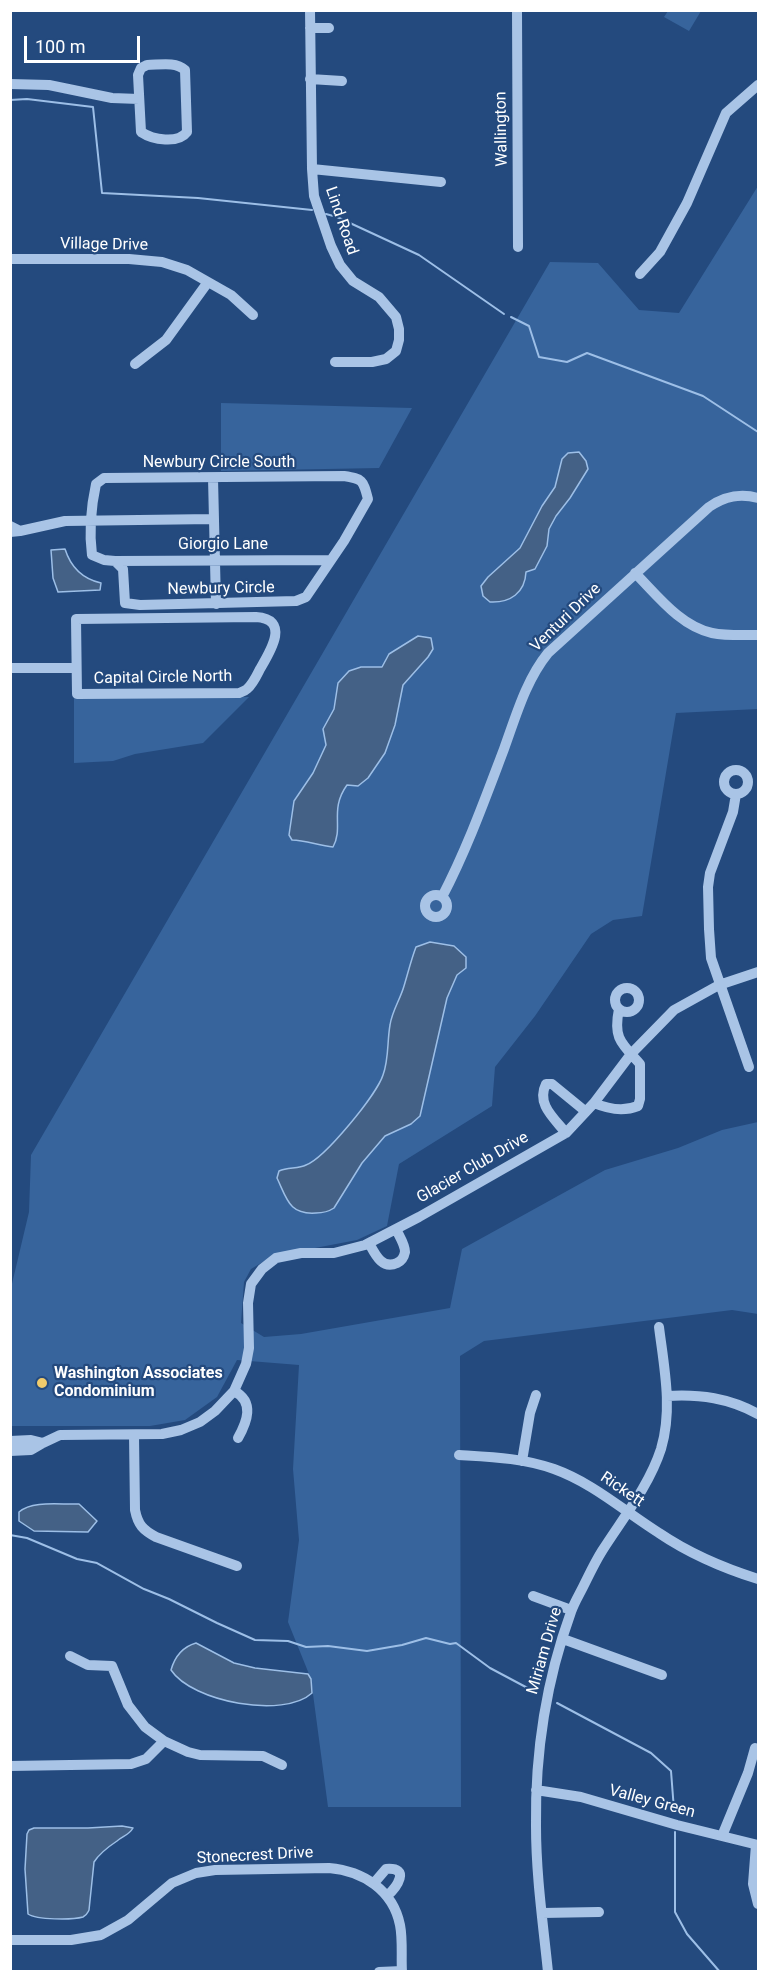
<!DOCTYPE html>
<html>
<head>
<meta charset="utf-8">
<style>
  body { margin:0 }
  #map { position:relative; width:769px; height:1982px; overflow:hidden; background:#244a7e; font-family:Roboto,sans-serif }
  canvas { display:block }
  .frame { position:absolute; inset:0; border:12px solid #fff; pointer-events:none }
  .scale { position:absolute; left:24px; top:36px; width:116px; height:27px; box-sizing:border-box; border:3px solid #fff; border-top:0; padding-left:8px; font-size:18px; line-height:21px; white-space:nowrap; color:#fff; -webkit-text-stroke:4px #244a7e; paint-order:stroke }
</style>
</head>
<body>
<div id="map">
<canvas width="769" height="1982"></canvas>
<div class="frame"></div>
<div class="scale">100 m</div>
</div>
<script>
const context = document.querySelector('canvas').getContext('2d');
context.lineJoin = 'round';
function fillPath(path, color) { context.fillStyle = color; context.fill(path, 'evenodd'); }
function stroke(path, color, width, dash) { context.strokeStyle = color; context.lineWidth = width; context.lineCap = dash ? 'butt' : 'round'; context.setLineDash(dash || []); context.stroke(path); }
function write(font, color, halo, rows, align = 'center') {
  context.font = font + ' Roboto,sans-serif'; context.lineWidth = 4.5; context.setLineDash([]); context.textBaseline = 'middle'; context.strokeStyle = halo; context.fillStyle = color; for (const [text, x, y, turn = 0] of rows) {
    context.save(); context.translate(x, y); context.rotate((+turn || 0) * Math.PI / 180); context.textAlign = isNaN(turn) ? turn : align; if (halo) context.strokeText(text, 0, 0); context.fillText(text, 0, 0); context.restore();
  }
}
const green = new Path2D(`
  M668,11V10L701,11L689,31L664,17Z
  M758,186V709L676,713L642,916L613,920L591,934L535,1016L495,1067L492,1106L399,1164L387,1226L357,1240L273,1256L251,1269L244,1282L241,1323L264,1337L301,1334L450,1308L462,1249L605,1170L678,1148L722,1130L758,1122V1314L732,1310L484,1341L460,1356L461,1807H328L311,1679L288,1622L299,1540L293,1469L299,1365L237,1360L217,1397L185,1420L150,1426H11V1288L29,1212L31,1155L550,262L598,263L639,310L679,313Z
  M221,403L412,408L379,468L221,471Z
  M249,697L203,743L135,754L113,761L74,763V698Z`);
const water = new Path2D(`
  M579,452L586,461L588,469L570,498L556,516L549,529L547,546L535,569L526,572C525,593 510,603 490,602L483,596L481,586L488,577L520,548L542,506L555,487L562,459L568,453Z
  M65,549C71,568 83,579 101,583L100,590L58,592L53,578L51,550Z
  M418,636L431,638L433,649L428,657L403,685L395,725L385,753L368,778L358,786L347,785C329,810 344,827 333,847C319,846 306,840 292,840L289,835L294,801L313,773L326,745L323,729L334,709L338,683L349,671L361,667H382L389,654Z
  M430,942L454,946L466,957V968L457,975L447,998L420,1116L411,1124L385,1136L362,1163L334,1208C328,1212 323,1213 316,1213C289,1215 287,1199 277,1178L279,1171C288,1167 298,1169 306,1165C325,1158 377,1094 383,1075C389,1059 387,1042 390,1025C392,1011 400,1000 404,986C408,973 411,960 416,947Z
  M79,1504L97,1521L88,1532L34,1531L19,1521V1512C33,1500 61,1505 79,1504Z
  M196,1643L234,1663L255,1668L308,1674L311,1679L312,1693C284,1719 192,1702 171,1670C175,1656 182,1647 196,1643Z
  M122,1826L133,1828C129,1835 123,1836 117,1841C108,1847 99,1854 94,1862L89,1910C87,1914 87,1915 83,1917C72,1920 37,1920 28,1914L25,1869L27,1834L29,1830L34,1828H88Z`);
const stream = new Path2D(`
  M10,100L27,99L93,107L102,193L198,198L312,210
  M326,214L337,217L419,255L504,314
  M511,317L529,326L539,357L567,362L587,353L703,396L758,432
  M10,1535L27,1538L77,1559L97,1563L144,1589L169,1599L217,1623L255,1640L288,1641L306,1647L328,1646L367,1651L402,1645L426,1638L450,1644L456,1643L490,1668L537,1693
  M557,1703L651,1753L671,1771L674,1810
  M675,1832V1912L687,1934L720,1972`);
const minor = new Path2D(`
  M310,10L312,169L314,196L331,246L340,265L353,281L379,297L396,317L399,329V340L396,351L386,359L372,362H335
  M517,10L518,247
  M310,28H329
  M147,65C159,65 175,61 185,70L187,132C178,144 153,140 141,132L138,75L141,68Z
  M310,79L342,81
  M10,84L49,85L112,98L139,99
  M312,169L441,182
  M10,259H129L162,262L187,270L231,295L253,315
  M640,274L660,252L687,203L726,113L758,85
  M135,364L166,340L208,282
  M344,476C363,479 363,480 368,499L344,541L306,597L296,601L140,605L125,603L123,569L115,561L104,560L92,555C89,532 91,507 96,484L104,478Z
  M213,478L216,604
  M10,526L20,531L10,532
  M20,531L65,521L213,519
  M115,561L330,560
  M635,573C657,595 680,626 712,633C727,636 743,635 758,635
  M256,617C291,619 270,652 260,669C257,675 253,684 247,689C245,691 241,692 239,693L77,694L76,619Z
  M10,668H76
  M724 782a12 12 0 1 1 24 0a12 12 0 1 1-24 0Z
  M736,794L733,812L710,873L708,887L709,929L711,958L749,1067
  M425 906a11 11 0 1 1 22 0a11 11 0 1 1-22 0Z
  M442,897C467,849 485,799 504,749C516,716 526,680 548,653L709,507C725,496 740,493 758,498
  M615 1000a12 12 0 1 1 24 0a12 12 0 1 1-24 0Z
  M594,1103C608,1109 623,1112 638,1106L640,1099V1064C621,1043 613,1038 619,1009
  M566,1133C554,1118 536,1104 546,1084H552L585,1111
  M369,1243C375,1254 382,1270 397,1263C402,1261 404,1257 405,1252C405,1244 399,1236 396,1229
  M234,1391C255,1402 247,1422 238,1438
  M667,1396C700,1394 729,1398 758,1414
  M134,1435L135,1510C138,1525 143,1530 156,1537L237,1566
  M10,1441L31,1440L43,1443L31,1450L10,1451
  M43,1443L60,1435L162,1434L181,1430L200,1422L215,1411L234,1391L246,1364L249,1348L248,1303L251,1284L262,1269L276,1258L301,1253H334L365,1245L419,1217L566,1133L594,1103L631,1054L674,1010L719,985L758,972
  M459,1455C492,1457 523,1458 554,1469C593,1483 624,1511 659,1533C690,1554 723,1568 758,1579
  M522,1461L530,1413L536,1395
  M533,1596L571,1610
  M563,1639L662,1675
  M70,1656L88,1665L112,1666L128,1705L145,1727L164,1741L188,1752L200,1755L263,1756L282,1765
  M10,1766L131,1764L146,1759L164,1741
  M536,1790L581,1797L677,1825L758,1845
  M722,1836L748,1773L755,1748
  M756,1845L753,1884L758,1904
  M374,1883L386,1869C411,1867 397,1887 387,1896
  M542,1913L599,1912
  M10,1940H71L101,1935L128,1920L172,1883L196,1873L215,1870L329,1868C363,1871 393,1890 400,1925C403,1940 401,1956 402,1972
  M379,1972L402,1971
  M548,1972C543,1923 536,1875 536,1826C535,1753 546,1681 571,1612C574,1603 579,1595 583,1587C589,1575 595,1562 602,1551C623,1518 649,1486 661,1449C673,1409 664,1367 659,1327`);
const markers = [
  [42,1383,6,"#f0cb6c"]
];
const streetNames = [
  ["Wallington",502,129,-91],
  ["Lind Road",341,221,71],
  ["Village Drive",104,245,1],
  ["Newbury Circle South",219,463],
  ["Giorgio Lane",223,545],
  ["Newbury Circle",221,589,-1],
  ["Venturi Drive",566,618,-44],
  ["Capital Circle North",163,678,-1],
  ["Glacier Club Drive",473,1168,-30],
  ["Rickett",622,1490,34],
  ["Miriam Drive",545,1651,-74],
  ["Valley Green",652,1802,15],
  ["Stonecrest Drive",255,1856,-3]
];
const poiNames = [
  ["Washington Associates",54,1374],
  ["Condominium",54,1392]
];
fillPath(green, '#37649c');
fillPath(water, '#446186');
stroke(water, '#9dbfe7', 1.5);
stroke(stream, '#9dbfe7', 2);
stroke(minor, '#a9c4e6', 10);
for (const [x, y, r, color] of markers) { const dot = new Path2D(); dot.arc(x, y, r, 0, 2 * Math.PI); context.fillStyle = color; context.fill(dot); stroke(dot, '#244a7e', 2); }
write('16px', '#fff', '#244a7e', streetNames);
write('bold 16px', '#fff', '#244a7e', poiNames, 'left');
</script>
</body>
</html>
